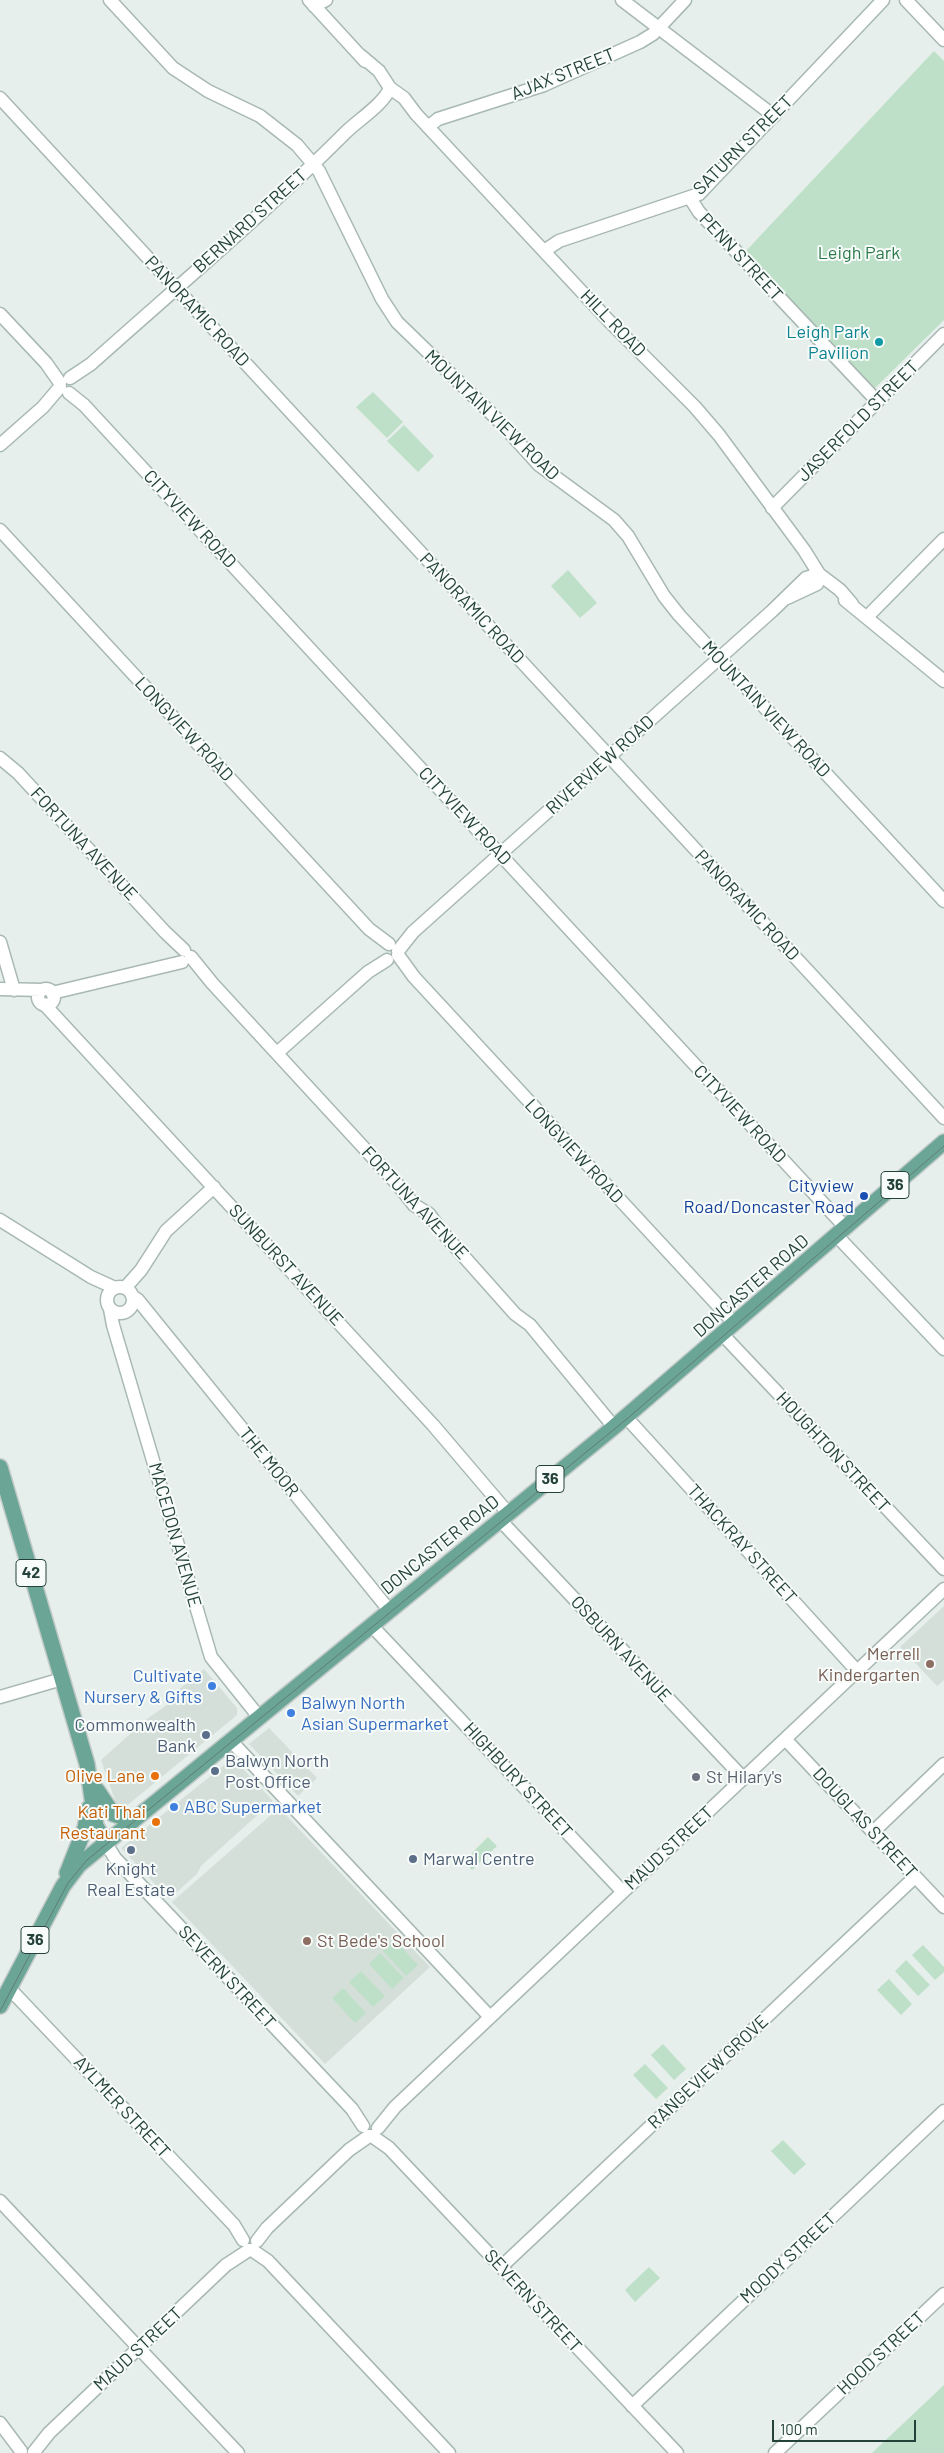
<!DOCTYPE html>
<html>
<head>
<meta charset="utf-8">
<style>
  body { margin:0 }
  #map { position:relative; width:944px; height:2453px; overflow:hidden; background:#e6efeb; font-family:Barlow,sans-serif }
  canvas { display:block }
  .scale { position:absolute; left:772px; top:2420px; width:144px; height:22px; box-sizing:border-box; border:2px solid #24423a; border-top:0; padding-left:6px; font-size:15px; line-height:18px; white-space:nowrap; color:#24423a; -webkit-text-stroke:4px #f7fbf9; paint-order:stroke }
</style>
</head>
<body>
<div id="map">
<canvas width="944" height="2453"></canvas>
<div class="scale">100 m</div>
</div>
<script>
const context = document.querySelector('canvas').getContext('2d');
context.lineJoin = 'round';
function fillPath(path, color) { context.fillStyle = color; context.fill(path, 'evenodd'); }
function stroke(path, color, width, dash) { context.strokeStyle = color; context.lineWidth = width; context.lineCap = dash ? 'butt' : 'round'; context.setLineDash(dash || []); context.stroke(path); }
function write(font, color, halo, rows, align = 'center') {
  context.font = font + ' Barlow,sans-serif'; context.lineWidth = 4; context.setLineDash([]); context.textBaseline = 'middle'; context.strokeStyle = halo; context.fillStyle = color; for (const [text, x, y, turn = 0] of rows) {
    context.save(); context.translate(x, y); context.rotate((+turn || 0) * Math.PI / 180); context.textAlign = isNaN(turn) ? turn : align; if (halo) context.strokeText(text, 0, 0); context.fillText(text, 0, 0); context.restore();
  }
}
const built = new Path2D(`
  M944,1606V1680L937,1686L900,1647Z
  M204,1669L237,1708V1715L124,1808L117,1806L101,1760L147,1719L174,1700L171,1696Z
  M269,1728L317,1778L298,1796L249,1744Z
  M233,1758L273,1801L201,1866L197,1874L169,1899L121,1848Z
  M279,1808L430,1967L325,2064L172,1902Z`);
const green = new Path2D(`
  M934,51L944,61V320L873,390L744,253Z
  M373,392L403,422L387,438L356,407Z
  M404,425L434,456L418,472L387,441Z
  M568,570L597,603L580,618L551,586Z
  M488,1837L497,1846L472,1870L464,1861Z
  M395,1940L418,1965L406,1976L383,1951Z
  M923,1945L944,1967V1972L935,1980L912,1955Z
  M380,1953L404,1978L392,1989L369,1964Z
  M906,1960L930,1985L918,1996L895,1971Z
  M361,1971L385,1996L373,2007L349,1982Z
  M889,1979L912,2004L901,2015L877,1990Z
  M343,1988L366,2013L355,2023L332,1998Z
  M663,2044L686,2069L674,2080L651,2055Z
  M645,2064L668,2088L656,2099L633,2075Z
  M783,2140L806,2164L794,2175L771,2151Z
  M649,2267L660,2278L635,2302L625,2290Z
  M944,2385V2453H872Z`);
const minor = new Path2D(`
  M110,0L173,68L208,91L260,116L297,145L319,171L382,299L397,322L499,421L539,465L614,520L628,536L664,596L679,615L944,901
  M309,0L365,61
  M622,0L774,116
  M906,0L944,40
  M314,6L326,0
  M360,55L379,71L390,88L404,98L416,114L610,322L695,407L719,435L804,550L819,574L840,590L852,604
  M0,98L944,1118
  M428,127L438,119L544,85L640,42L653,34L685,0
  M690,198L699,212L877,401
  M544,251L559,241L699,194L883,0
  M0,314L46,363L60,383
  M70,378L91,364C176,288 264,214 345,133C358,120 383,105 390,88
  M69,393L84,405L846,1228
  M0,445L43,407L60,387
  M772,508L944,334
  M0,530L369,929L389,944
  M845,600L944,681
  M867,617L944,539
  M0,758L18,773L165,932L184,950
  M0,942L14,990
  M398,951L413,932L772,611L806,578L819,574V580L817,584L787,598
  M398,955L414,977L735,1324
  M191,957L212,983L399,1186L414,1205L429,1214L442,1232L515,1314L530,1325L614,1427
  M0,989L42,990
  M38 997a8 8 0 1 1 16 0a8 8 0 1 1-16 0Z
  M52,993L182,962
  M44,1004L433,1425L508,1513
  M277,1053L368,972L387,960
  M0,1220L91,1277L115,1288
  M837,1236L944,1349
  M107 1300a13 13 0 1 1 26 0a13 13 0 1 1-26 0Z
  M125,1288L141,1270L166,1231L214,1187
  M132,1296L138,1300L389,1610
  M110,1309L113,1325L211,1657L259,1717
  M723,1335L944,1569
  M626,1417L857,1671
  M500,1520L743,1778
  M371,1625L623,1892
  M0,1697L62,1679
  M785,1739L944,1907
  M231,1741L490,2017
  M873,1832L944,1764
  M105,1842L115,1858L352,2109L363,2126
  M9,1988L234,2225L243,2240
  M378,2128L395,2107L944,1589
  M372,2136L389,2148L677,2453
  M0,2201L238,2453
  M257,2241L267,2228L349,2150L369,2136
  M252,2250L268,2261L449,2453
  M501,2267L915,1877
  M632,2406L944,2111
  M0,2423L21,2451
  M34,2452L49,2433L226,2265L249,2250
  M775,2453L944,2294`);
const major = new Path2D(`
  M0,1467L87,1764L96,1826L105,1842
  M97,1790L113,1814L132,1820
  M67,1873L85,1828L89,1808
  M0,2006L63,1886L79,1865L614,1427L944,1142`);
const tram = new Path2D(`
  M0,2011L68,1883L87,1860L628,1418L944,1146`);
const markers = [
  [879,342,5,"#0f9aa8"],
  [864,1196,5,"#1a4fb4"],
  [930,1664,5,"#8d6e63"],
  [212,1686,5,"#3f7fe0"],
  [291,1713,5,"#3f7fe0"],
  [206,1735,5,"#5c6f8a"],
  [215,1771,5,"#5c6f8a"],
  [155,1776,5,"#e8710a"],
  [696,1777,5,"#6b7280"],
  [174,1807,5,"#3f7fe0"],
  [156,1822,5,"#e8710a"],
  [131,1850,5,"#5c6f8a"],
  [413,1859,5,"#5c6f8a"],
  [307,1941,5,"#8d6e63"]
];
const shields = [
  [895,1185,28],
  [550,1479,28],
  [31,1573,30],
  [35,1940,28]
];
const shieldNames = [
  ["36",895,1185],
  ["36",550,1479],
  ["42",31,1573],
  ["36",35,1940]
];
const streetNames = [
  ["AJAX STREET",563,74,-22],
  ["SATURN STREET",743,145,-45],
  ["BERNARD STREET",250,221,-42],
  ["PENN STREET",741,257,47],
  ["PANORAMIC ROAD",197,311,47],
  ["HILL ROAD",613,323,46],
  ["MOUNTAIN VIEW ROAD",492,415,44],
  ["JASERFOLD STREET",858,421,-45],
  ["CITYVIEW ROAD",190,519,47],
  ["PANORAMIC ROAD",472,608,47],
  ["MOUNTAIN VIEW ROAD",766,709,47],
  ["LONGVIEW ROAD",184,729,47],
  ["RIVERVIEW ROAD",600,765,-42],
  ["CITYVIEW ROAD",465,816,47],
  ["FORTUNA AVENUE",84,844,47],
  ["PANORAMIC ROAD",747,905,47],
  ["CITYVIEW ROAD",740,1114,47],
  ["LONGVIEW ROAD",574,1151,47],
  ["FORTUNA AVENUE",415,1203,47],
  ["SUNBURST AVENUE",286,1265,47],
  ["DONCASTER ROAD",751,1286,-41],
  ["HOUGHTON STREET",833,1452,47],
  ["THE MOOR",269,1462,51],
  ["MACEDON AVENUE",175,1535,74],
  ["THACKRAY STREET",742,1544,48],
  ["DONCASTER ROAD",440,1545,-39],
  ["OSBURN AVENUE",621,1649,47],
  ["HIGHBURY STREET",518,1780,47],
  ["DOUGLAS STREET",865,1823,47],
  ["MAUD STREET",669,1848,-43],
  ["SEVERN STREET",227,1977,47],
  ["RANGEVIEW GROVE",708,2072,-43],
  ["AYLMER STREET",122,2107,47],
  ["MOODY STREET",788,2258,-43],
  ["SEVERN STREET",533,2301,47],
  ["MAUD STREET",138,2349,-43],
  ["HOOD STREET",881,2353,-43]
];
const parkNames = [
  ["Leigh Park",859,253]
];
const cultureNames = [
  ["Leigh Park",869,332],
  ["Pavilion",869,353]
];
const transitNames = [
  ["Cityview",854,1186],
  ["Road/Doncaster Road",854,1207]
];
const educationNames = [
  ["Merrell",920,1654],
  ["Kindergarten",920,1675],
  ["St Bede's School",317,1941,"left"]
];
const shopNames = [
  ["Cultivate",202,1676,"right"],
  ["Nursery & Gifts",202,1697,"right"],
  ["Balwyn North",301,1703],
  ["Asian Supermarket",301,1724],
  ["ABC Supermarket",184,1807]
];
const serviceNames = [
  ["Commonwealth",196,1725,"right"],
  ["Bank",196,1746,"right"],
  ["Balwyn North",225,1761],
  ["Post Office",225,1782],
  ["Marwal Centre",423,1859],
  ["Knight",131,1869,"center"],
  ["Real Estate",131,1890,"center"]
];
const foodNames = [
  ["Olive Lane",145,1776],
  ["Kati Thai",146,1812],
  ["Restaurant",146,1833]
];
const worshipNames = [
  ["St Hilary's",706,1777]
];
fillPath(built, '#d4dfda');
fillPath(green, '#bfe0c8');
stroke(minor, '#a8b8b2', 15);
stroke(major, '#c2cac8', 18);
stroke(minor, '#fff', 12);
stroke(major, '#6aa596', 15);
stroke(tram, '#5f7d75', 1);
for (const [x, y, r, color] of markers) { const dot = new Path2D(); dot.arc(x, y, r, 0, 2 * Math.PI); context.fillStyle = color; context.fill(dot); stroke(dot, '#f7fbf9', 2); }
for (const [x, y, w] of shields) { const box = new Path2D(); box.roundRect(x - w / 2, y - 13.5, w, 27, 4); context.fillStyle = '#f7fbf9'; context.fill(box); stroke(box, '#24423a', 1); }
write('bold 16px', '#24423a', null, shieldNames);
write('18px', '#24423a', '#f7fbf9', streetNames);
write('18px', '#2d7a4b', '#f7fbf9', parkNames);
write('18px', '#0d838f', '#f7fbf9', cultureNames, 'right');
write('18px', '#164399', '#f7fbf9', transitNames, 'right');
write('18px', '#785e54', '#f7fbf9', educationNames, 'right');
write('18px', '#366cbe', '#f7fbf9', shopNames, 'left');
write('18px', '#4e5e75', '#f7fbf9', serviceNames, 'left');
write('18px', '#c56008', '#f7fbf9', foodNames, 'right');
write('18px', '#5b616d', '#f7fbf9', worshipNames, 'left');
</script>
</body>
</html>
